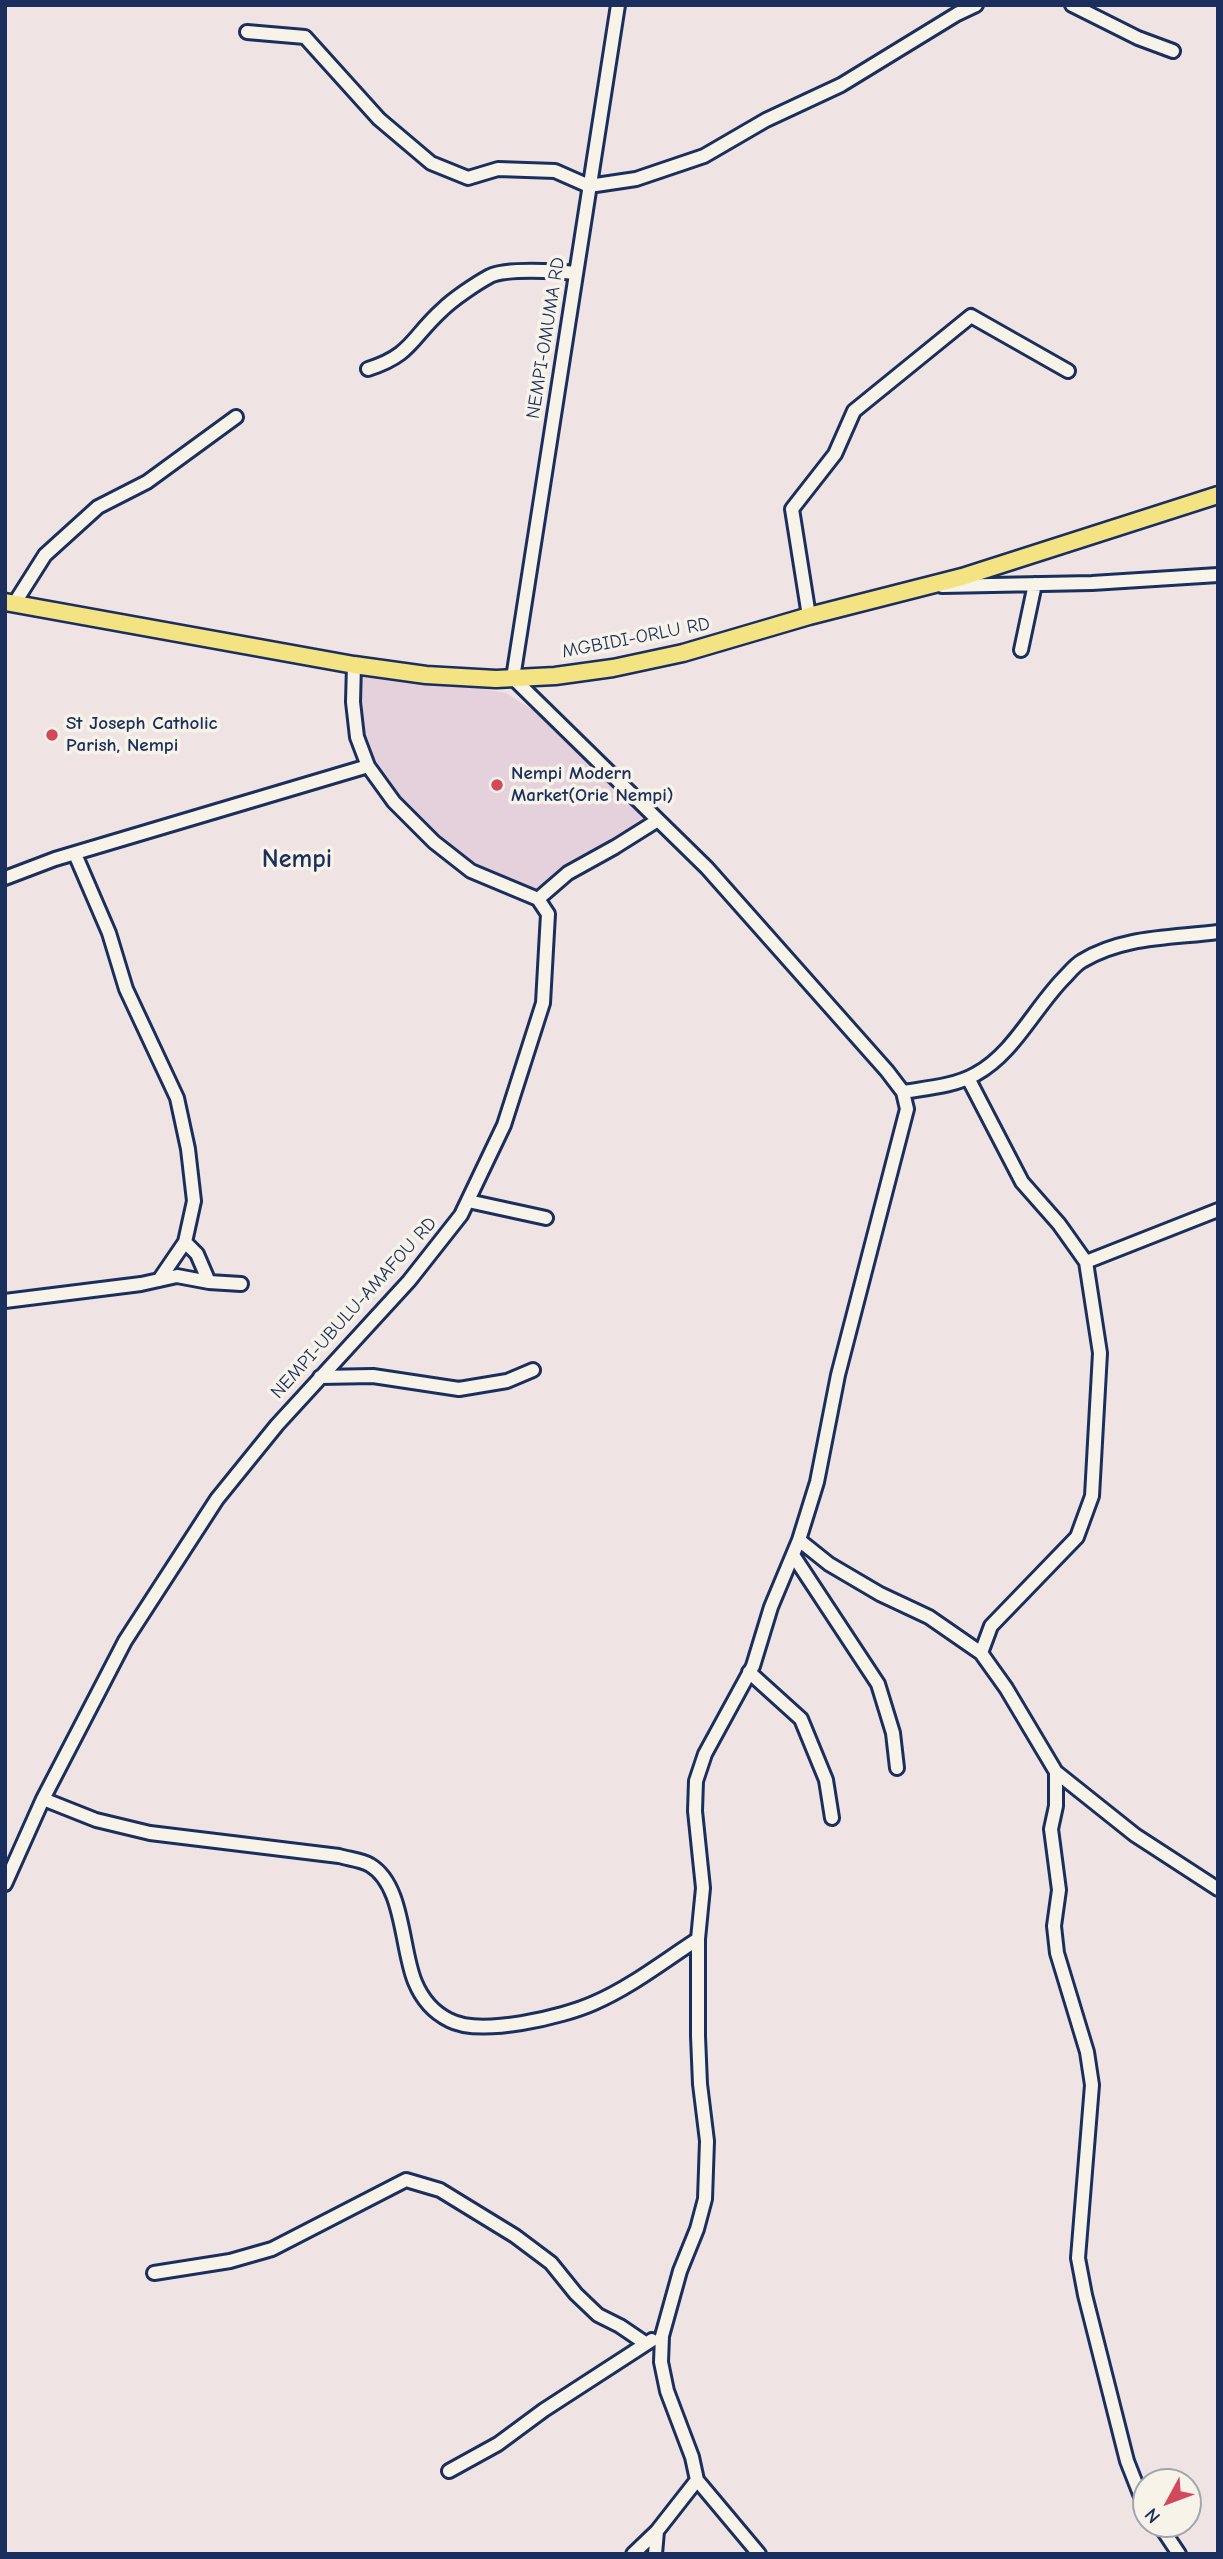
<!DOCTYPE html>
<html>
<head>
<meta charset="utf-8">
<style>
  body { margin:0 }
  #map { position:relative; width:1223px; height:2559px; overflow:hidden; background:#efe4e3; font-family:"Comic Neue",sans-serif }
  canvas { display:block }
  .frame { position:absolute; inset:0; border:7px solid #1b2f5e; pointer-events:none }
  .north { position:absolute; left:1132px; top:2468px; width:70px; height:70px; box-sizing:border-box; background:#f7f3e8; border:2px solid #9fa5b1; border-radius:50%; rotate:229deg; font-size:19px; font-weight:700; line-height:28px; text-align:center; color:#1b2f5e }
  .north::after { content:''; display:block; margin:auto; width:24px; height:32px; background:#d1495b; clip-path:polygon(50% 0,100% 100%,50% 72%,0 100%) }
</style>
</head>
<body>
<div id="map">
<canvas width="1223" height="2559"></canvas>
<div class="frame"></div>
<div class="north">N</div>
</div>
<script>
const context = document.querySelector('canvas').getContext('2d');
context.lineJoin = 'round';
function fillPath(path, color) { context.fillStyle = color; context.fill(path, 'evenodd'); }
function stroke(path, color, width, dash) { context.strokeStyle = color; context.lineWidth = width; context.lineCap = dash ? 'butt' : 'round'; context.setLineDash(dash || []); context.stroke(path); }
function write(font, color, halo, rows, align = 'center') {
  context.font = font + ' "Comic Neue",sans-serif'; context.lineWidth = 7; context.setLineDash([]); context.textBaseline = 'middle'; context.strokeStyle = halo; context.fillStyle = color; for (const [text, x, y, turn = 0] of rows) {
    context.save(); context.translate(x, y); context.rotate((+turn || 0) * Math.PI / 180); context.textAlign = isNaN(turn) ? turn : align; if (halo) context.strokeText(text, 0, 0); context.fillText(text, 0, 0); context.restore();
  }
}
const built = new Path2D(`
  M354,665L506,693L542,716L651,824L538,899L465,866L405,812L368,766L356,727Z`);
const minor = new Path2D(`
  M618,5L513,678L707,868L887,1071L903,1092L907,1109L838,1375L817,1482L799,1540L771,1607L753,1666L705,1754L696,1781L695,1811L703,1888L698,1939V2036L700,2084L707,2141L705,2199L697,2229L680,2271L662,2336L661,2362L667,2391L692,2457L697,2480L759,2554
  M1072,5L1138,38L1173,51
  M247,32L305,37L379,119L431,163L468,178L498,169L555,171L589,186L636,179L704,156L766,120L841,85L957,14L976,5
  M368,369C412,355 411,338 442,310C453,299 477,283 490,276C506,268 557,271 575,273
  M942,586L1092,583L1218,575
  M14,604L45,555L98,507L147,482L236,417
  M809,616L792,509L835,454L854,411L971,316L1068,371
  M1021,650L1035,584
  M75,854L109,933L126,989L177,1098L188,1149L194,1201L185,1242L159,1280
  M5,878L55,859L368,766
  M538,899L568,873L615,847L658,820
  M968,1078L1022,1182L1059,1224L1086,1262L1100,1353L1092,1496L1077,1537L991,1626L981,1653
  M903,1092C927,1088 955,1086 976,1074C1013,1054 1034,1009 1063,979C1069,973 1075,965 1082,961C1123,936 1172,938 1218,932
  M468,1201L546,1218
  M185,1242L197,1254L209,1282
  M1086,1262L1218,1210
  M5,1301L141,1284L177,1276L209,1282L241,1284
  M320,1377L373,1376L459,1389L507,1381L533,1370
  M799,1540L829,1564L880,1594L929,1617L981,1653L1006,1688L1056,1772L1135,1835L1218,1889
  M793,1555L878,1684L893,1733L897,1768
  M749,1672L801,1719L826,1780L832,1818
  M1056,1772V1806L1051,1829L1059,1890L1054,1926L1057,1953L1087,2052L1092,2085L1078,2258L1085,2295L1127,2461L1140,2494L1146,2504
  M43,1799L96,1820L150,1833L339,1856C349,1859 362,1860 370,1865C404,1885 401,1949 415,1982C422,1999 433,2012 449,2020C480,2037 563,2017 594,2003C631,1987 664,1961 698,1939
  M5,1884L43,1799L125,1641L217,1499L277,1425L409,1281L461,1215L504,1125L543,1003L548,914L538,899L471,871L434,842L394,802L368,766L357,737L353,702L354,665
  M154,2273L230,2261L272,2249L406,2180L440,2190L515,2236L551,2263L576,2294L598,2315L620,2326L645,2343
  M449,2471L498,2444L544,2410L652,2340
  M1159,2524L1179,2554
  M633,2554L657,2531
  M655,2554L657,2531L697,2480`);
const major = new Path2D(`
  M5,602L354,665L426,675L496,679L555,676L613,668L683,653L809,616L962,577L1218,495`);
const markers = [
  [52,735,7,"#d1495b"],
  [497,785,7,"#d1495b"]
];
const streetNames = [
  ["NEMPI-OMUMA RD",546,338,-81],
  ["MGBIDI-ORLU RD",636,638,-11],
  ["NEMPI-UBULU-AMAFOU RD",354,1308,-48]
];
const poiNames = [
  ["St Joseph Catholic",66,724],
  ["Parish, Nempi",66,746],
  ["Nempi Modern",511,774],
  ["Market(Orie Nempi)",511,796]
];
const districtNames = [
  ["Nempi",297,860]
];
fillPath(built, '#e5d1dc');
stroke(minor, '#1b2f5e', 18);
stroke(major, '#1b2f5e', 21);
stroke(minor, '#f7f3e8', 12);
stroke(major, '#f4e382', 16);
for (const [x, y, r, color] of markers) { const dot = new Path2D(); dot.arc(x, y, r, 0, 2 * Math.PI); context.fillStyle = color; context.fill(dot); stroke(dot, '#f7f3e8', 2.5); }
write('19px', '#1b2f5e', '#f7f3e8', streetNames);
write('bold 19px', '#1b2f5e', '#f7f3e8', poiNames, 'left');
write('bold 26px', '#1b2f5e', '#f7f3e8', districtNames);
</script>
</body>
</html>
